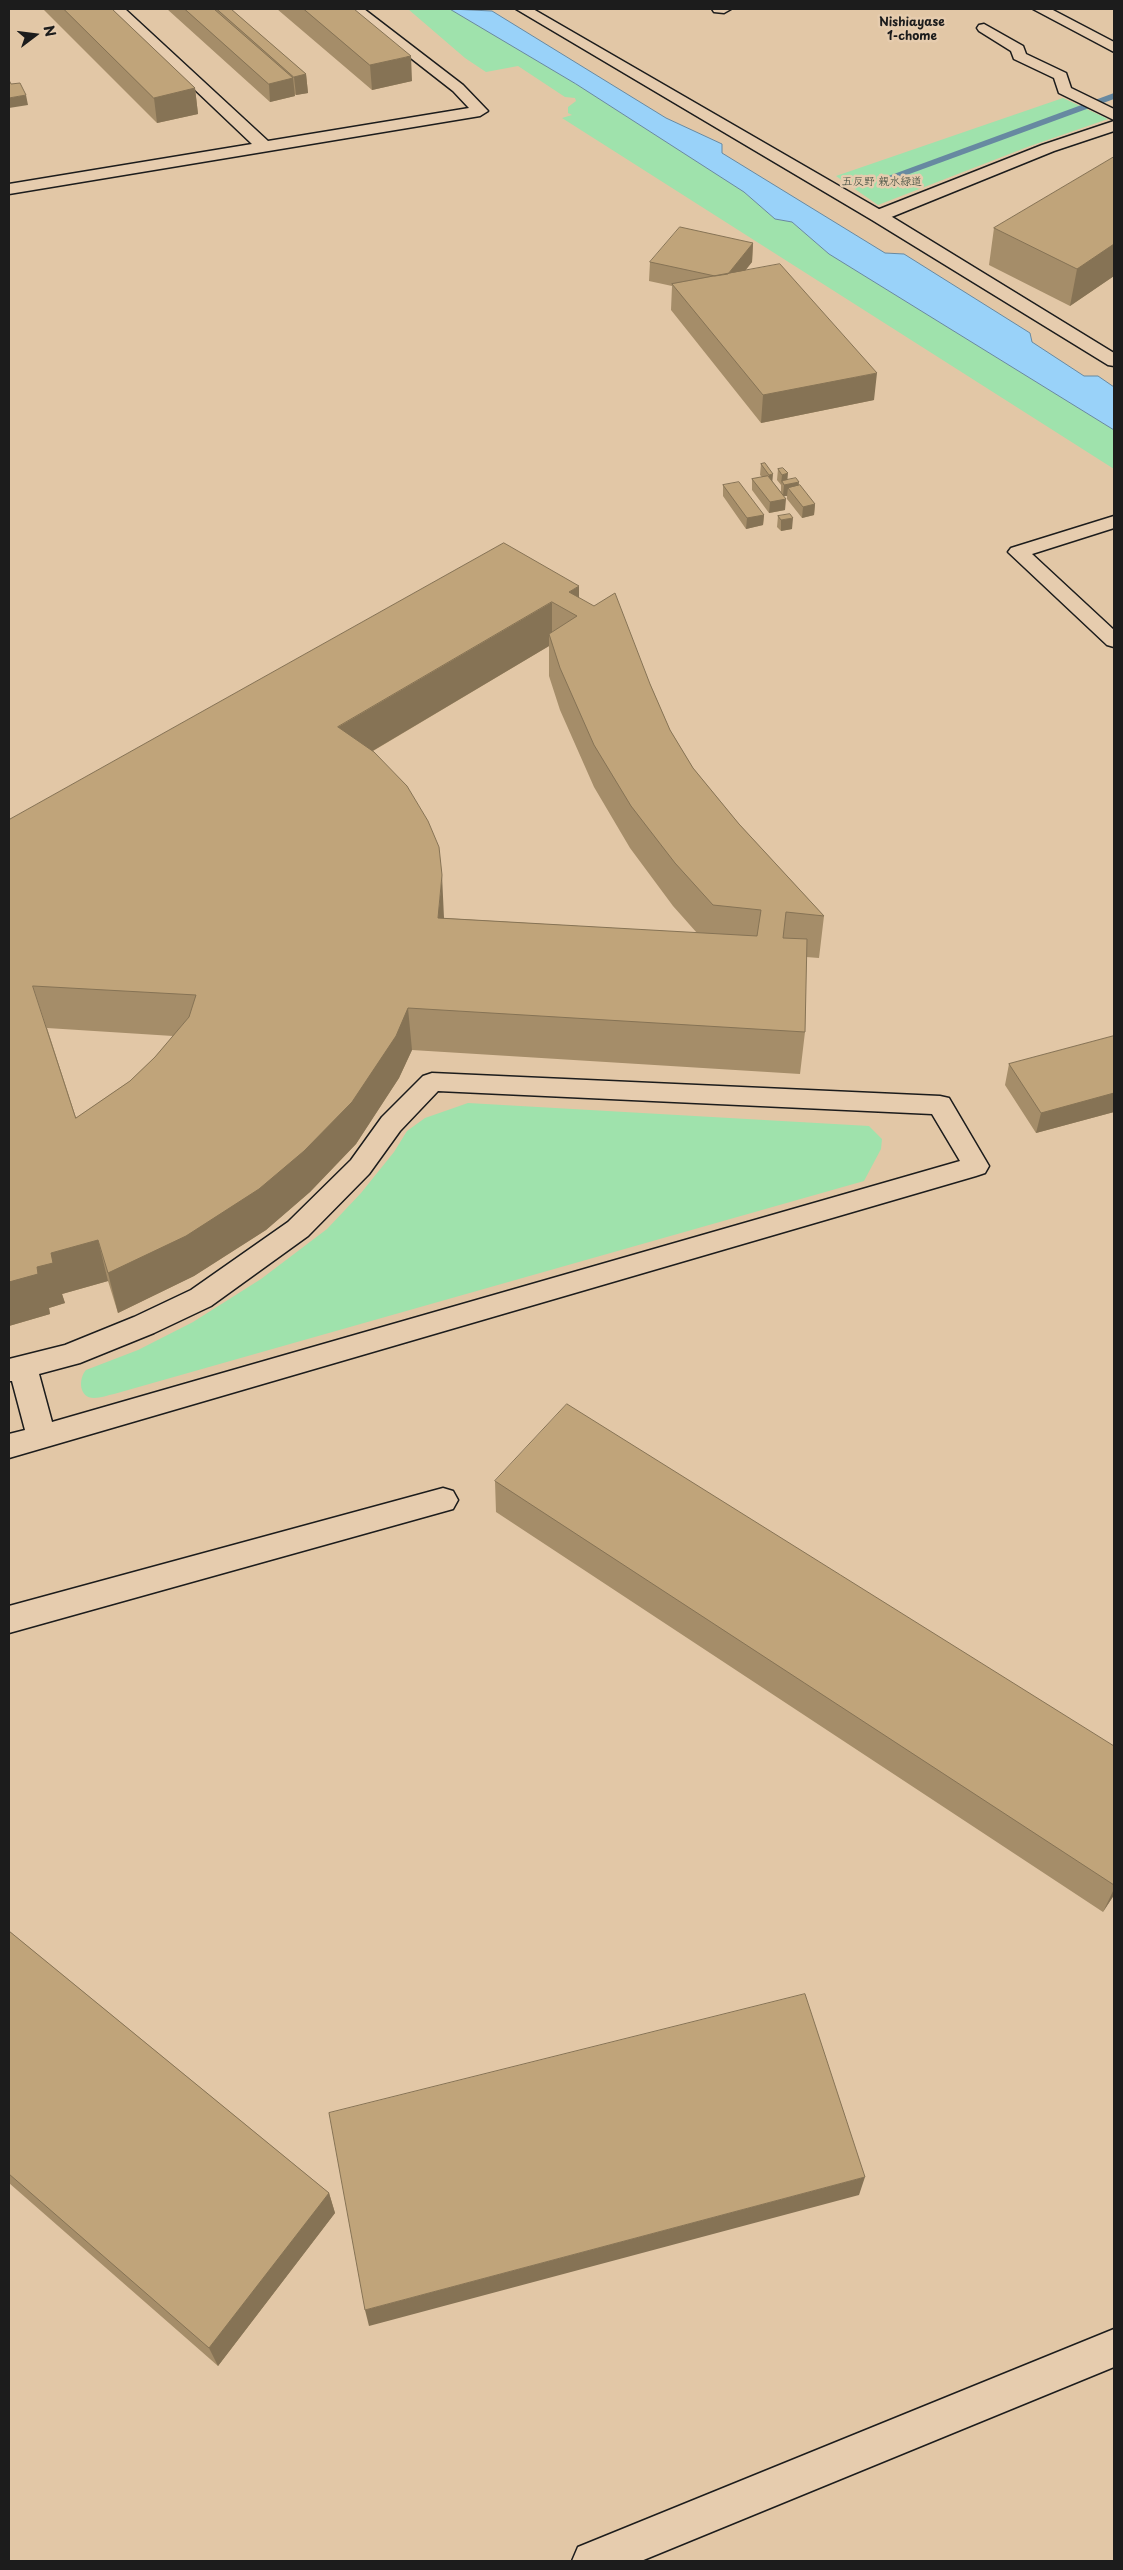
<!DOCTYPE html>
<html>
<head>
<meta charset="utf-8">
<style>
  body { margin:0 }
  #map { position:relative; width:1123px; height:2570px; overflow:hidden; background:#e2c7a6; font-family:"Playpen Sans",sans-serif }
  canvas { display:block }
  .frame { position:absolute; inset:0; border:10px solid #1c1c1c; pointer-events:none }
  .north { position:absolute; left:10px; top:10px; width:50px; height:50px; -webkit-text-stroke:4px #e6ccae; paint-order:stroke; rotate:75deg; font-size:14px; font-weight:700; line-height:20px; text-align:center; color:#1c1c1c }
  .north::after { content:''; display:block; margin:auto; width:18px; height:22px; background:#1c1c1c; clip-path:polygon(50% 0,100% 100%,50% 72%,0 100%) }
</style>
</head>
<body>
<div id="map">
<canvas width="1123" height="2570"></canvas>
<div class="frame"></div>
<div class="north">N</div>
</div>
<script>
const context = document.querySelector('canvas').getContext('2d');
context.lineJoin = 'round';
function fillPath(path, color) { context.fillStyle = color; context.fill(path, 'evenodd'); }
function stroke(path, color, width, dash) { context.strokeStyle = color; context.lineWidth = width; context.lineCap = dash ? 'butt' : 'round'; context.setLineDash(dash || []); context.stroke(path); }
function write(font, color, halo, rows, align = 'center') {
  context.font = font + ' "Playpen Sans","Klee One",sans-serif'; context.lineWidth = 5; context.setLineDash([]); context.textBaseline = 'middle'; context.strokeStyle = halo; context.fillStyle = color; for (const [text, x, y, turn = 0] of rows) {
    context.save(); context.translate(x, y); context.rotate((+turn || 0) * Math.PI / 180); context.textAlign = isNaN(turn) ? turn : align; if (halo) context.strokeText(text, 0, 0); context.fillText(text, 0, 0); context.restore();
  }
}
const green = new Path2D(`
  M408,9H450L576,84L744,192L775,219L792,222L829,254L1114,430V469L562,118L572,115L568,113V107L576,101L575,98L565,97L518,66L486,72L465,58Z
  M1063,98L1108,119L1030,146L878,205L836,176Z
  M468,1103L869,1126L882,1139L881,1149L864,1181L114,1394C108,1395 101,1398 94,1398C79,1398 78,1379 86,1370L138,1350L193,1322L261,1279L327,1229L361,1193L394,1152L407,1131L425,1118Z`);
const water = new Path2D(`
  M450,9L492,11L666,118L722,144V153L885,253L904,254L1030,333L1032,342L1084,376H1098L1114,387V430L829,254L792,222L775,219L744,192L576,84Z`);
const stream = new Path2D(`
  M1114,93V99L893,180H885L883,178Z`);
const lane = new Path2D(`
  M110,9H125L268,141L469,108L453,91L348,9H364L463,85L488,111L480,116L9,194V184L252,144Z
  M712,9H731L724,13L714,12Z
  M984,24L1023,46L1026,54L1066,73L1071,88L1114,109V120L1059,93L1054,78L1014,59L1011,51L979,31L977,28L979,25Z
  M432,1073L940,1096L949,1098L989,1166L985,1173L976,1176L9,1458V1434L25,1430L12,1381H9V1359L65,1345L134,1317L191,1290L288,1222L351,1160L382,1117L423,1076ZM438,1091L932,1114L960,1161L52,1422L39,1374L80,1363L154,1333L211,1306L308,1236L369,1174L400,1131Z
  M443,1488L453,1491L458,1500L453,1509L9,1633V1606Z`);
const street = new Path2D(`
  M516,9H533L884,212L1114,353V366L1108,365L872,220Z
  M1033,9H1051L1114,42V52Z
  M1114,516V528L1032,554L1114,630V647L1107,645L1008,552L1011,548Z
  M1114,2329V2367L641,2561H572L578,2547Z`);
const secondary = new Path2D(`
  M1114,121V131L1054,151L884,220L878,221L870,216L872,212L1042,145Z`);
const wall = new Path2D(`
  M43,9H112L195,88L198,114L157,123Z
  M167,9H231L306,74L308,93L296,95L294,94L295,96L270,102Z
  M277,9H354L412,81L372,90Z
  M1114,157V276L1070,306L989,265L994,228Z
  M753,243L752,262L745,270L874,400L761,423L671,310L672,286L649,281L650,262Z
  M765,463L772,481L781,492V485L777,480L778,469L787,480L799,485L815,504L814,515L802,518L787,499V496H784L785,510L769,513L752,490V479L762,477L760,475L761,464Z
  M723,485L764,515L763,525L746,529L723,496Z
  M778,516L792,529L781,531L777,527Z
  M504,543L579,598L650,684L670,730L693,768L739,824L824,916L819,958L806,957L805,1032L800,1074L412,1050L399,1078L356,1144L310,1192L266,1230L194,1276L118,1313L108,1281L62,1294L65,1303L49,1308L50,1314L9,1326V820ZM549,646V676L560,710L594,787L630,848L673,906L697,933L444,918L373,751ZM47,1028L173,1036L155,1057L130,1081L76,1118Z
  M1114,1036V1112L1036,1133L1005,1085L1009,1064Z
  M495,1481L1114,1746V1895L1103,1912L496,1512Z
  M9,1931L329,2193L335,2213L218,2366L9,2183Z`);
const shadedWall = new Path2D(`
  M411,56L412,81L372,90L370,65Z
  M306,74L308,93L296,95L294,77Z
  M293,78L295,96L270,102L269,84Z
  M195,88L198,114L157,123L154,98Z
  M26,95L28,105L9,108V98Z
  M753,243L752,262L724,298L725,278Z
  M1114,244V276L1070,306L1077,269Z
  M877,373L874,400L761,423L763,395Z
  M788,473L787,484L782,481L781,485L782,475Z
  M773,474L772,485L768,486L769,475Z
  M799,482L798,493L788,488L787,496H783L784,485Z
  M786,499L785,510L769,513L770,502Z
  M815,504L814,515L802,518L803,507Z
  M764,515L763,525L746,529L747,518Z
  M793,518L792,529L781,531V520Z
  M579,586V628L577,616L569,592Z
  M552,602V644L549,634V646L342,769L338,727Z
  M442,875L444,918L441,960L438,918Z
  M408,1008L412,1050L399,1078L356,1144L310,1192L266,1230L194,1276L118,1313L108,1273Z
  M1114,1093V1112L1036,1133L1041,1113Z
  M98,1240L108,1281L62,1294L65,1303L49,1308L50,1314L9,1326V1282L51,1253Z
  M1114,1889V1895L1103,1912Z
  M865,2177L859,2195L369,2326L365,2310Z
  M329,2193L335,2213L218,2366L209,2348Z`);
const building = new Path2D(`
  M64,9H112L195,88L154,98Z
  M185,9H214L293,78L269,84Z
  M217,9H231L306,74L294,77Z
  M304,9H354L411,56L370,65Z
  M9,80L11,84L20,83L26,95L9,98Z
  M1114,157V244L1077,269L994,228Z
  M680,227L753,243L728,274L715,276L650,262Z
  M780,264L877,373L763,395L672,284Z
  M765,463L773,474L769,475L761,464Z
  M783,468L788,473L782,475L778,469Z
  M768,476L786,499L770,502L752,479Z
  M796,478L799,482L784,485L782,481Z
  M739,482L764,515L747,518L723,485Z
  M800,485L815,504L803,507L788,488Z
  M790,514L793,518L781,520L778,516Z
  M504,543L579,586L569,592L594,606L615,593L650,684L670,730L693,768L739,824L824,916L786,912L783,938L807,939L805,1032L408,1008L396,1036L352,1102L304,1151L259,1189L186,1236L108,1273L98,1240L51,1253L53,1263L37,1267L38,1274L9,1282V820ZM552,602L577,616L549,634L560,668L594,745L631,806L675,863L713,905L761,910L757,936L438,918L442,875L439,847L428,821L407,786L374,752L338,727ZM33,986L196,995L189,1017L155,1057L130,1081L76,1118Z
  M1114,1036V1093L1041,1113L1009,1064Z
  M567,1404L1114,1746V1885L495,1481Z
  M9,1931L329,2193L209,2348L9,2174Z
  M805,1994L865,2177L365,2310L329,2113Z`);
const farParknames = [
  ["五反野 親水緑道",882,182]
];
const farNeighbourhoodnames = [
  ["Nishiayase",912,23],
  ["1-chome",912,37]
];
fillPath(green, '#9fe2ac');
fillPath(water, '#99d2f9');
stroke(water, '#6789a1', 1);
fillPath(stream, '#6789a1');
stroke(lane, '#1c1c1c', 3);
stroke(street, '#1c1c1c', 3);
stroke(secondary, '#1c1c1c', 3);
fillPath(lane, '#e6ccae');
fillPath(street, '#e6ccae');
fillPath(secondary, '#e6ccae');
fillPath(wall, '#a58d69');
fillPath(shadedWall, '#867355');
fillPath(building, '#c0a47a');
stroke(building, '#867355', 1);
write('11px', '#364439', '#e6ccae', farParknames);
write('bold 12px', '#1c1c1c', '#e6ccae', farNeighbourhoodnames);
</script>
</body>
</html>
